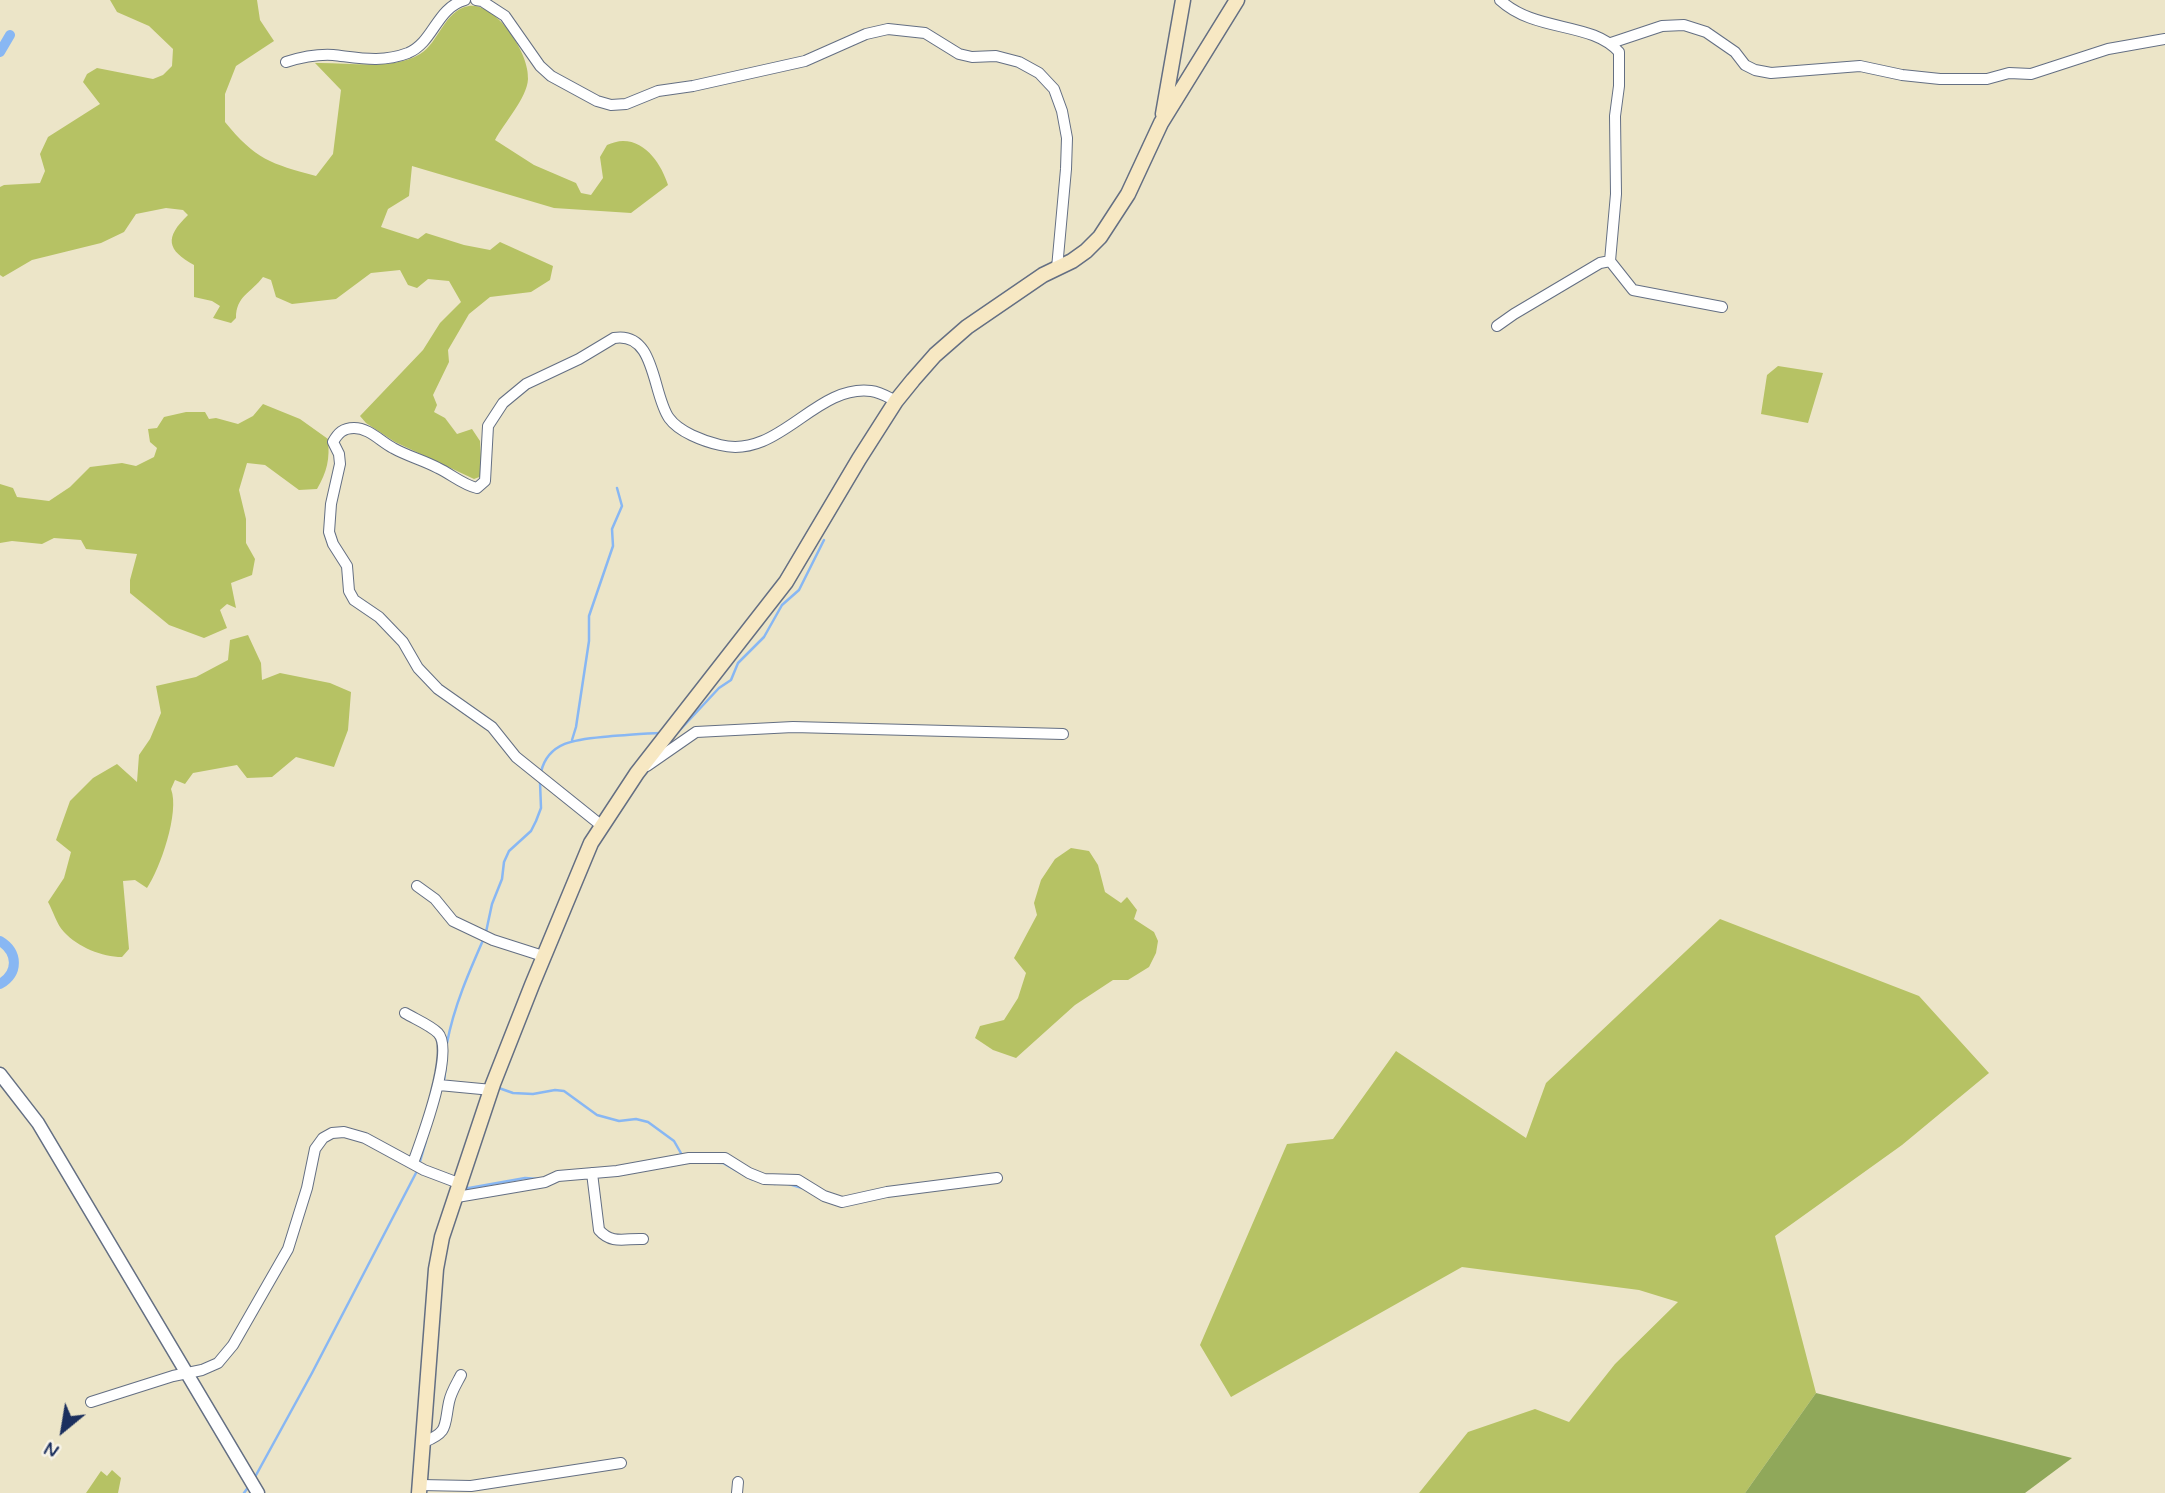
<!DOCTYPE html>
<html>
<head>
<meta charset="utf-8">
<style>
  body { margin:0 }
  #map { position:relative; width:2165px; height:1493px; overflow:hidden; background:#ece5c8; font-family:Mynerve,sans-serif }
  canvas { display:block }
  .north { position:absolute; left:28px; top:1395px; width:70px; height:70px; -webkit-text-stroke:5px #f7f3e8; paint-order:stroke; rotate:210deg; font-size:19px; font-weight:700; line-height:28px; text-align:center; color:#1b2f5e }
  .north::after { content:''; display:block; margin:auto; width:24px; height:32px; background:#1b2f5e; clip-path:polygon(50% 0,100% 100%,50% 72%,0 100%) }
</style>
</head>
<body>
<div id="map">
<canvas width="2165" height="1493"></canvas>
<div class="north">N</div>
</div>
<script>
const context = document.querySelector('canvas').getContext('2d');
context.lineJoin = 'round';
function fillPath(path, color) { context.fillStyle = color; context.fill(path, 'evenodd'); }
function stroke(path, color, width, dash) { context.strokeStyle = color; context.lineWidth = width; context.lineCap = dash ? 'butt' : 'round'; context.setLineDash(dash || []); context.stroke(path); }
const green = new Path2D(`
  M110,0H257L260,20L274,41L236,66L225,94V122C255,159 271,164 316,176L333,154L341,90L315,63C347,62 392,71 420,54C439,43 444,10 469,6C496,2 530,54 528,79C527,98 504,123 495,140L534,165L576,183L581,193L591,195L603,178L600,157L607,145C612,143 618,141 623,141C647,141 662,166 668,185L631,213L554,208L412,166L409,196L388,209L381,227L418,239L426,233L464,245L490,250L500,242L553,266L550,280L531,292L490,297L469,314L448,350L449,362L433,395L437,405L434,412L445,418L457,434L472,429L480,441L482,476L474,479L395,442L366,423L360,416L423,350L440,323L461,302L449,281L428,279L417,288L408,285L400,270L371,273L336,299L292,304L276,297L271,280L263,277C251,293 236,296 236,318L231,323L213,318L220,306L212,301L194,297V265C167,250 164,238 188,215L183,210L166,208L136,214L124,232L101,243L32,260L3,277L0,275V187L4,185L40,183L45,171L40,154L48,137L100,104L83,82L87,74L97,68L153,79L163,75L172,66L173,49L149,26L117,12Z
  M1778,366L1823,373L1808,423L1761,414L1767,375Z
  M263,404L300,419L328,439C330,459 327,472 317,489L299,490L265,465L247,463L239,490L246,519V543L255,559L252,575L231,583L236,608L227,604L220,610L227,628L204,638L169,625L130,593V580L137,554L86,549L81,540L54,538L42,544L12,541L0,543V484L13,488L17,497L49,501L70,487L90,467L122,463L136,466L154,457L157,448L150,442L148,429L157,428L164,417L186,412H205L209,419L216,418L238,424L253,416Z
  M248,635L261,663L262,680L280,673L330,683L351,692L348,730L334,767L296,757L272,777L247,778L237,765L193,773L185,784L175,780L171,789C180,812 160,869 147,888L135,880L123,881L129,949L122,957C102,957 78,947 64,932C57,925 53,911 48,902L64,878L71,852L56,840L70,801L93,778L117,764L137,782L139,755L150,739L161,713L156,686L196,677L228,660L230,640Z
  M1071,848L1089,851L1098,865L1105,892L1121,903L1127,897L1137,910L1134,919L1154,932L1158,941L1156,953L1149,967L1128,980H1113L1075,1005L1016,1058L993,1050L975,1038L980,1026L1004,1020L1018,998L1026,973L1014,958L1037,915L1034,903L1041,880L1055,859Z
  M1720,919L1919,996L1989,1073L1902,1145L1775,1236L1816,1393L1745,1493H1419L1468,1432L1535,1409L1569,1422L1615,1364L1678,1302L1639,1290L1462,1267L1231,1397L1200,1345L1287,1144L1333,1139L1396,1051L1526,1138L1546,1083Z
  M112,1470L121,1478L118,1493H86L101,1471L107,1476Z`);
const forest = new Path2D(`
  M1816,1393L2072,1458L2025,1493H1745Z`);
const stream = new Path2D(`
  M678,732L719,688L731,680L738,663L764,637L782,605L799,590L824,540
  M572,740L576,727L589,641V616L613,546L612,529L622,506L617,488
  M541,772C549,738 584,739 612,736C629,735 645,733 661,733
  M486,932L492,904L502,879L504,862L509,851L531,831L536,821L541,808L540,782
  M447,1043C454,1006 469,972 484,938
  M444,1081L446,1064
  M496,1087L513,1093L533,1094L555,1090L564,1091L597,1115L619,1121L636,1119L648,1122L674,1141L682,1155
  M693,1162L723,1163L751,1179L775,1184
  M419,1165L426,1141
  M789,1184L802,1188
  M464,1187L469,1188L525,1178L540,1179
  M255,1477L312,1373L417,1171
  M244,1493L249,1486`);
const canal = new Path2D(`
  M0,52L10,35
  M0,941C18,952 19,973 0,984`);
const minor = new Path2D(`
  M476,0L482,1L505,16L540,66L551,76L597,101L611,105L626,104L658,91L693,86L805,61L866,34L888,29L925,33L959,54L972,57L996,56L1019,62L1039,73L1054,89L1062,111L1067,138L1066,169L1057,268
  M1500,0C1536,33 1591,21 1619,52V86L1615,116L1616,194L1610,261L1633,290L1722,307
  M1611,43L1662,26L1684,25L1706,32L1735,52L1745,65L1755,70L1771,73L1860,66L1902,75L1940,79H1987L2009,73L2031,74L2108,49L2165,39
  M286,62C302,57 317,54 333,55C360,58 382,63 408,53C434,42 436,8 465,0
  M1497,326L1514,314L1600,263L1610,261
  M647,766L696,732L793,727L1063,734
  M602,826L516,757L492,727L438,689L418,668L403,642L379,617L354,600L349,591L347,566L333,544L329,532L331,504L340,464L339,454L333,442C338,433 343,428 354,428C369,428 380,441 393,448C407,456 423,460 438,468C451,474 463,485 477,488L485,481L488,426L503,403L526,384L579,359L614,338C656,331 652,394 669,418C679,432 703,441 720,445C779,460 815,384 871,391C880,392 888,397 896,401
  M417,886L435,899L453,921L493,940L543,956
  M405,1013C415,1019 430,1025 438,1033C455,1050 421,1141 413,1163
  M439,1085L492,1090
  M592,1173L599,1230C612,1245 626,1238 643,1239
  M457,1197L545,1182L558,1176L617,1171L689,1158H725L749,1173L764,1179L798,1180L824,1196L842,1202L887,1192L997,1178
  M91,1402L173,1376L202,1370L218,1363L233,1345L288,1249L307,1188L315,1149L323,1138L332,1133L344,1132L365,1138L424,1170L461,1184
  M424,1442C449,1432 444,1426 449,1402C451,1392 457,1383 461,1375
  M421,1485L471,1486L621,1463
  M737,1493L738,1482`);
const tertiary = new Path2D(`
  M0,1074L38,1123L258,1493`);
const secondary = new Path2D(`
  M1163,114L1183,0
  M419,1493L436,1269L442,1237L493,1084L532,985L591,843L637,773L786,582L859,459L896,401L913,380L935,355L967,327L1043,275L1072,261L1086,251L1100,237L1128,194L1161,123L1237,0`);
fillPath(green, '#b6c264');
fillPath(forest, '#90a85a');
stroke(stream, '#88b7f3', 2.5);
stroke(canal, '#88b7f3', 10);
stroke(minor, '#646f83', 12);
stroke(tertiary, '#646f83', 15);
stroke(secondary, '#646f83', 17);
stroke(minor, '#fff', 10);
stroke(tertiary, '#fff', 12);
stroke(secondary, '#f7e8c3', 14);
</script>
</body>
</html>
